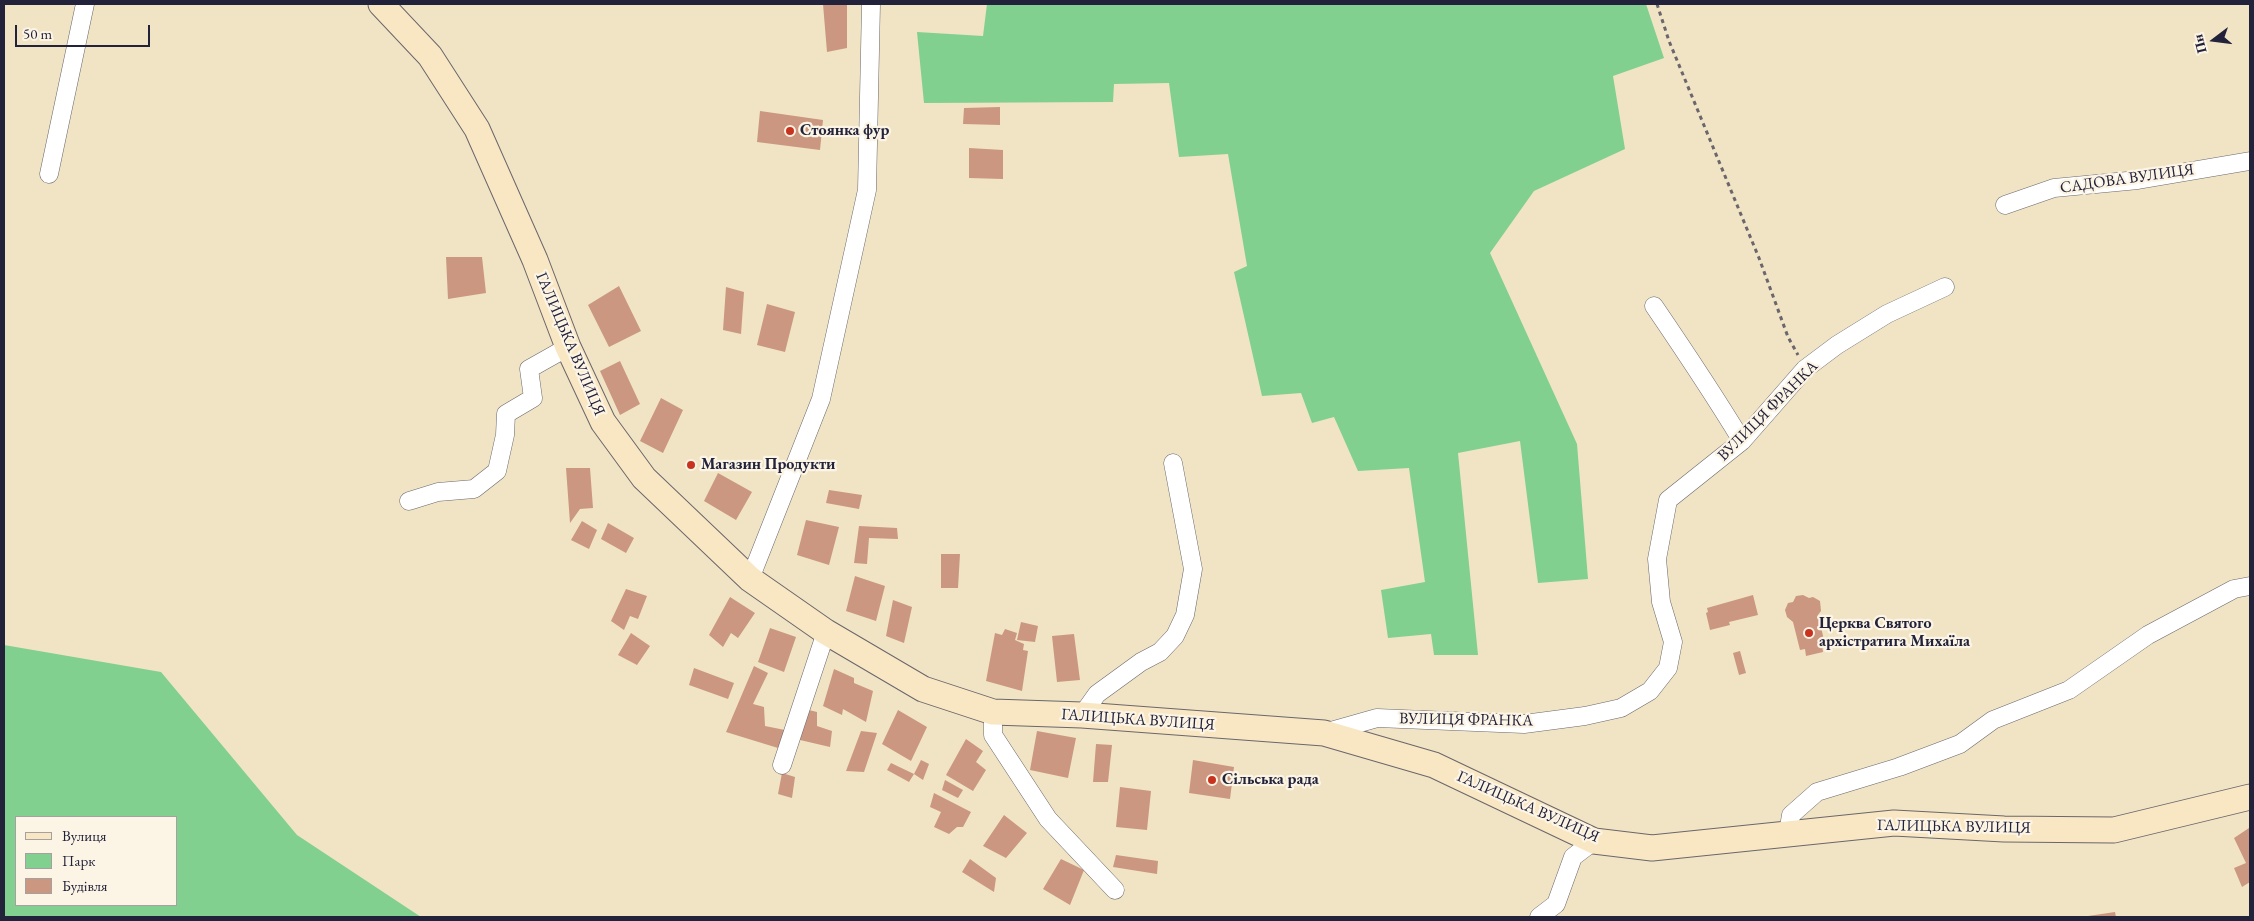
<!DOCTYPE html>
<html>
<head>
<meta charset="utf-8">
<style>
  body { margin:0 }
  #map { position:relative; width:2254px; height:921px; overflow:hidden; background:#f0e4c5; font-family:"EB Garamond",serif }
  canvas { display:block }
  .frame { position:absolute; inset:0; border:5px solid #22223b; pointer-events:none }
  .legend { position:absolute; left:15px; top:816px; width:162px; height:90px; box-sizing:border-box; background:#fcf5e5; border:1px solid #a5a1a1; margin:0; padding:6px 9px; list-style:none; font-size:15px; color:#22223b }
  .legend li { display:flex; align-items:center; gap:10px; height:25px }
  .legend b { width:25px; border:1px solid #a5a1a1 }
  .north { position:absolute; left:2189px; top:15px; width:50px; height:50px; -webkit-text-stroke:4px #fcf5e5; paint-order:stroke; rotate:255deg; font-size:14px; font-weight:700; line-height:20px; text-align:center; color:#22223b }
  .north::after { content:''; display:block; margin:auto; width:18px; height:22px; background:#22223b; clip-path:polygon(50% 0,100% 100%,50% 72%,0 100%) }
  .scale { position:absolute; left:15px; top:25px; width:135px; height:22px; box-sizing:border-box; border:2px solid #22223b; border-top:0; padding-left:6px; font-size:15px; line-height:18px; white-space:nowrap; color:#22223b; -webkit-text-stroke:4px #fcf5e5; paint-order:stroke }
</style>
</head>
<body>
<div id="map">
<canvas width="2254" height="921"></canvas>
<div class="frame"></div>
<ul class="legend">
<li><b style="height:6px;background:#f9e7c3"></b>Вулиця</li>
<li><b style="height:14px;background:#81d08f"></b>Парк</li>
<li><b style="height:14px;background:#cb9780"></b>Будівля</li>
</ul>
<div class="north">Пн</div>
<div class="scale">50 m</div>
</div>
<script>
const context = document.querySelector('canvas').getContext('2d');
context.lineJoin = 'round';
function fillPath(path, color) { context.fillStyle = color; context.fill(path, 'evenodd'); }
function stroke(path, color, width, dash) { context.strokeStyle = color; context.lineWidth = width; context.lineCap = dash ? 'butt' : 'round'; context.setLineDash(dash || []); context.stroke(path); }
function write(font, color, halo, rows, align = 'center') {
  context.font = font + ' "EB Garamond",serif'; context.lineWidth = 4.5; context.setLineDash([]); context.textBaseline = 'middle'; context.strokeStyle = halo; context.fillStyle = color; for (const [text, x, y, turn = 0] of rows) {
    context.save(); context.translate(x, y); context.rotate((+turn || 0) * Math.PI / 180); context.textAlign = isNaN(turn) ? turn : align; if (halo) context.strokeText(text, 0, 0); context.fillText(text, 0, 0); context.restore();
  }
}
const green = new Path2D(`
  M987,4H1646L1664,58L1613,76L1625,149L1534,191L1490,253L1577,444L1588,579L1538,583L1520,441L1458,453L1478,655H1434L1431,634L1388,638L1381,590L1425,582L1409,468L1358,471L1334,417L1312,423L1301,393L1262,396L1234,272L1247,266L1228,154L1179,157L1169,83L1114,84L1113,102L924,103L917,32L983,36Z
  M4,645L161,672L297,835L421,917H4ZM16,817H176V905H16Z`);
const building = new Path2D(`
  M823,4H847V48L827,52Z
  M1000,107V125L963,124L964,108Z
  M760,111L823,120L820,150L757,142Z
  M969,148L1003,150V179L969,178Z
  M446,257H482L486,293L448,299Z
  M619,286L641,331L609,347L588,305Z
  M726,287L744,292L741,334L723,330Z
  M767,304L795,312L785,352L757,345Z
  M620,361L640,404L620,415L600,371Z
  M661,398L683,410L663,453L640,441Z
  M566,468H590L593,508L580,509L570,523Z
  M718,473L752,492L736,520L704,501Z
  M829,490L862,495L859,509L826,503Z
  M806,520L839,527L829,565L797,555Z
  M582,521L597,530L589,549L571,540Z
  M608,523L634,538L626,553L601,539Z
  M859,526L897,528L898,539L869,538L867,564L854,563Z
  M941,554H960L958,588H941Z
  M855,576L885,586L876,621L846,611Z
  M626,589L647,596L638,619L630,616L624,630L611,621Z
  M1753,595L1758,615L1729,622L1730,625L1710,630L1706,613L1708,612L1707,608Z
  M1803,595L1809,598L1813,597L1820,601L1821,611L1818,615L1825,644L1822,645L1823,652L1806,656L1805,649L1800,650L1793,622L1787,617L1785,610L1788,603L1793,602L1796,596Z
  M730,597L755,613L738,638L731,633L723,647L709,635Z
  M893,600L912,607L904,643L886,636Z
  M1021,622L1038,626L1035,642L1017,640Z
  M770,628L796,637L784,672L758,662Z
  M1005,629L1017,633L1015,640L1024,644L1023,650L1028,651L1022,691L986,681L995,633L1002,635Z
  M631,633L650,646L637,665L618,655Z
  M1074,634L1080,680L1057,682L1052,636Z
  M1740,651L1746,673L1739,675L1733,653Z
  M754,666L768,673L753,704L764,707L765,726L785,730L778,748L726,732Z
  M694,668L734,683L728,699L689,685Z
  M834,669L854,678V683L873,691L866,722L843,709L842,715L823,706Z
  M809,710L817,712V726L832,731L830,747L800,740Z
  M898,710L927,727L911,761L882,744Z
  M861,731L877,733L864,772L846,771Z
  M1037,731L1076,738L1068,778L1030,770Z
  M966,739L983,751L976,762L986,770L973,791L946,775Z
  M1096,744L1112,745L1108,782H1093Z
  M921,760L929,764L923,780L914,774Z
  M1193,760L1234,767L1230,799L1189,793Z
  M891,763L914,774L909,782L887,770Z
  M782,773L795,777L792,798L778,794Z
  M945,780L963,790L958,798L942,790Z
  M1120,787L1151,791L1147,830L1116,827Z
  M934,793L971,812L963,827H957L949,834L934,827L941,812L930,807Z
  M1004,815L1027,833L1006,858L983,846Z
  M2249,828L2250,882L2242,887L2234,868L2246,863L2234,838Z
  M1116,855L1158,861L1157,874L1113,867Z
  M970,859L996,878L994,892L962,872Z
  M1061,859L1084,870L1070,905L1043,889Z
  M2115,912L2116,917H2089L2088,916Z`);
const path = new Path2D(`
  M1657,4L1669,41L1759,258L1788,337L1798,355`);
const minor = new Path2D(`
  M49,174L85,4
  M2005,205L2054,188L2138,180L2250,161
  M1654,306C1684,350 1714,395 1742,441
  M409,501L438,492L474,489L497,471L505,435L506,414L533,398L529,369L568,347
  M750,579L821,399L867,190L871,4
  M993,712V735L1048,819L1115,890
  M1082,715L1097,694L1141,662L1160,652L1175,636L1185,615L1193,569L1173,463
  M1324,733L1377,718L1524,724L1585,716L1621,708L1650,691L1668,668L1673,642L1661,602L1657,559L1668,500L1742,441L1805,369L1837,345L1887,314L1945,287
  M782,765L826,632
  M1788,833L1791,815L1817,792L1899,767L1960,744L1993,720L2069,690L2148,635L2234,589L2250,586
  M1539,917L1556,904L1573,857L1594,841`);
const secondary = new Path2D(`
  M381,4L430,56L477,129L535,260L568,347L603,422L644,478L750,579L826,632L923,689L993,712L1082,715L1324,733L1434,765L1594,841L1652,848L1894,823L2004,829L2114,830L2250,797`);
const markers = [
  [790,131,5,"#c8321e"],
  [691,465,5,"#c8321e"],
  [1809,633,5,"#c8321e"],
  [1212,780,5,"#c8321e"]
];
const poiNames = [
  ["Стоянка фур",800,131],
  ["Магазин Продукти",701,465],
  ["Церква Святого",1819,624],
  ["архістратига Михаїла",1819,642],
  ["Сільська рада",1222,780]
];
const streetNames = [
  ["САДОВА ВУЛИЦЯ",2127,179,-8],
  ["ГАЛИЦЬКА ВУЛИЦЯ",570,344,67],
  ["ВУЛИЦЯ ФРАНКА",1768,411,-45],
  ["ГАЛИЦЬКА ВУЛИЦЯ",1138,720,4],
  ["ВУЛИЦЯ ФРАНКА",1466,720,1],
  ["ГАЛИЦЬКА ВУЛИЦЯ",1528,807,24],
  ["ГАЛИЦЬКА ВУЛИЦЯ",1954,827,1]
];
fillPath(green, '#81d08f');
fillPath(building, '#cb9780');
stroke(minor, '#6a666b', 19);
stroke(secondary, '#6a666b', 27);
stroke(path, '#6a666b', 3, [4, 4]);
stroke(minor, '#fff', 18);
stroke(secondary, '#f9e7c3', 25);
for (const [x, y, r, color] of markers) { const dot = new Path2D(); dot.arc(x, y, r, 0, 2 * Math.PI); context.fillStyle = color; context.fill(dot); stroke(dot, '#fcf5e5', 2); }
write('bold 16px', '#22223b', '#fcf5e5', poiNames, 'left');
write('16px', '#22223b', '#fcf5e5', streetNames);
</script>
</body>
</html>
